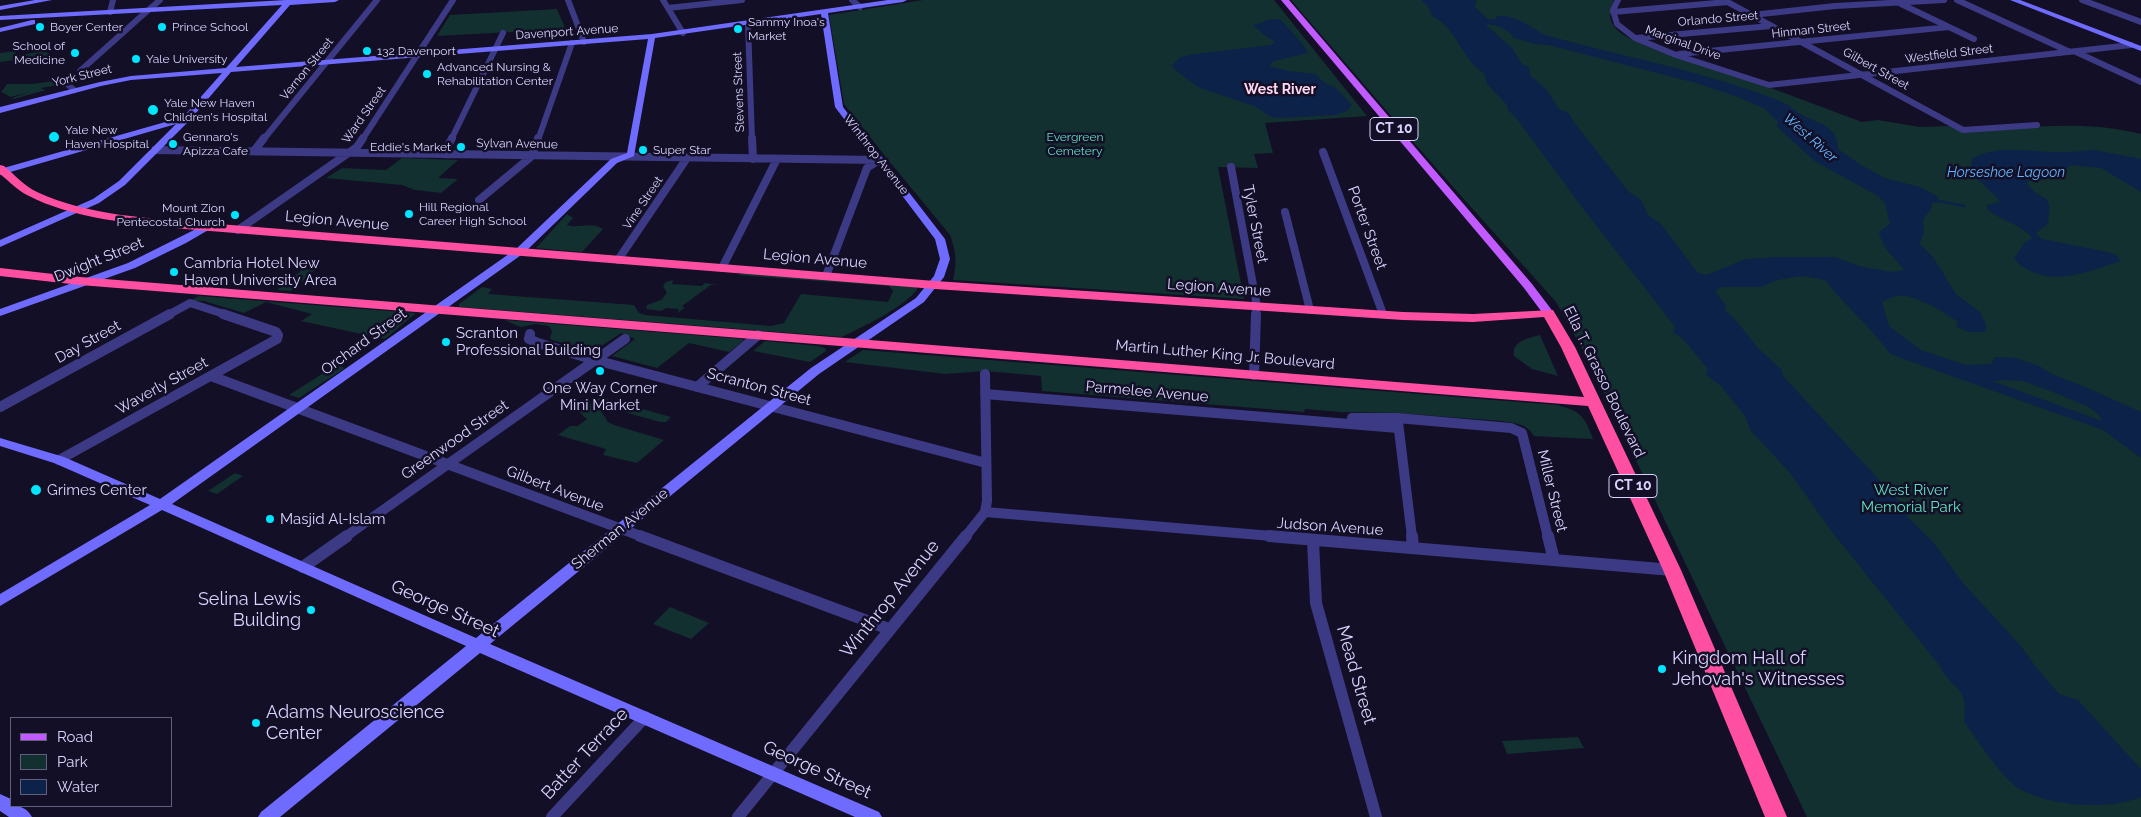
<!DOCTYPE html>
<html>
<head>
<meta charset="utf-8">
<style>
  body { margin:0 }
  #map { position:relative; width:2141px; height:817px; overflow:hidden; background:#130f26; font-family:Raleway,sans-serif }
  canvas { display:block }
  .legend { position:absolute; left:10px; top:717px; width:162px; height:90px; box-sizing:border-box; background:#130f26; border:1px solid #625e7d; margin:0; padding:6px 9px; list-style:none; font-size:15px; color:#d9d4ff }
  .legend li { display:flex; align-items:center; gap:10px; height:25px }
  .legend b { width:25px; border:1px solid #625e7d }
</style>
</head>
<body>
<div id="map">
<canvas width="2141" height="817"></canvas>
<ul class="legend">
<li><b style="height:6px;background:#c25bff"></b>Road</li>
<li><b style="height:14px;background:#12302f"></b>Park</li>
<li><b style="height:14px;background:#0c2248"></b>Water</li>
</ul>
</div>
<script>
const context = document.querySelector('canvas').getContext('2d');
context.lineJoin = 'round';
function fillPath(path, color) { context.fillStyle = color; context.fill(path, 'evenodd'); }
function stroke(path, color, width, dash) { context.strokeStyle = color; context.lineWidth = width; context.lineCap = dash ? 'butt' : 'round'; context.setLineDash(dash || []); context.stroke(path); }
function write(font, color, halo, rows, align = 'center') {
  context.font = font + ' Raleway,sans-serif'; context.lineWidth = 5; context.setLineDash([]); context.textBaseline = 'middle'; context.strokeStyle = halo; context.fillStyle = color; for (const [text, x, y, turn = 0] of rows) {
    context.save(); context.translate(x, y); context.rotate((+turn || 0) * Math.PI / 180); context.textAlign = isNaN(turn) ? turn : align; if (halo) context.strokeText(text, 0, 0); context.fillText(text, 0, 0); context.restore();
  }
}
const green = new Path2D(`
  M923,0H1274L1367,116L1265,123L1273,153L1254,154L1258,168L1218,167L1244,299L953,280C957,263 956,251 950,235L885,156L844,104L829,15Z
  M1291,0H1614C1600,29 1627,37 1649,47L1771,88L1862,122L1878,120L1920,127L1951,126L1963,132C2022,128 2083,119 2141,134V817H1807L1585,354L1556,302L1437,169Z
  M557,9L565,28L574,30L560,32L559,29L532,33L529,31L437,36L450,15Z
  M16,51V56L42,51L53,55L0,62V53Z
  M62,80L59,85L40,88L46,90L14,99L12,98L29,92L11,97L1,92L7,84H32Z
  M402,158L458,160L438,178L458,179L441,193L415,190L402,185L326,178L342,168L386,170Z
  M567,214L573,218L567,225C579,229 591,221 603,229L582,252L536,248Z
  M303,269L315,270L291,291L277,290Z
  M748,273L916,287L917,290C897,312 867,324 842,337L459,307V304L482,287L492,289L488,294L634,305L639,313L645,315L771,326L784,323L801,294L888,302L893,291L889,286L736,275Z
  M673,280L672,284L702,286L705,283L717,285H711L682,306L685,308L677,313L679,309L666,308L661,311L646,309L647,305L661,300L667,293L663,286L666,282Z
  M199,296L414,313L415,314L385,339L301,321L312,314L266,302L244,313L204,301H190Z
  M504,320L743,339V341L729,352L689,343L657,368L612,356L635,339L621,333L594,351L552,340L550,338L552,331L549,326L535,324L521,327Z
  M1540,335L1558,376L1532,369L1514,356C1511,341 1529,338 1540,335Z
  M765,341L818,346L825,348L826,351L810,362L753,351Z
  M863,350L1557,405C1581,411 1585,417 1593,439L1534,436C1527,423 1514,423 1501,421L1397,413L1340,412L1305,409L1304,412L1042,391L1041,376L986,371L945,374L845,362Z
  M336,365L345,368L299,398L289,395Z
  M600,397L671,417L666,422H660L606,407L601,411L608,422L614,425L664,440L637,463L603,455L606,449L558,435L570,426H578L587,419L579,412Z
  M235,473L243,476L217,494L208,491Z
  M670,607L709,623L691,639L653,624Z
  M1578,737L1584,748L1507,754L1502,741Z`);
const water = new Path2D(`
  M1421,0H1479L1476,1L1475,7L1488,19H1496L1497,16C1518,15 1528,26 1545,35C1624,57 1704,71 1780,101C1790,105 1797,113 1806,117C1822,125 1838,127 1838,149L1861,165L1885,178L1920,187L1937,196L1940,202L1932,203L1931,209L1923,220L1924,232L1920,244L1933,257L1956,294L1980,312L1986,324L1985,332H1969L1956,327L1958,322C1944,312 1914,293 1897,296C1892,297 1886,300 1882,302L1889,326L1921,350L1966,365L1991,364L1995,357L2016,358L2039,366L2052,374L2090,389L2141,412V458L2103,430L1890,354C1871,327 1845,306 1825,280L1802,276L1777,280L1761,287H1722L1715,291L1726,306L1725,310L1734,318L1758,348L1782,370L1783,376L1900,502L1904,513L1933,542L1963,583L2021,646L2036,667L2059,694L2078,700L2141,769V797C2109,811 2048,806 2018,788C2000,776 1978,740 1964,722C1969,684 1953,693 1939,665L1832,532L1790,473L1751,431L1745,416L1720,385L1706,375L1708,369C1696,357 1688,340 1673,332L1675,327L1581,206L1517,119L1508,110L1507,105L1487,84L1484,73C1463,62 1457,28 1433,17L1427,5ZM1487,24C1497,25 1508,29 1514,38L1535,44L1548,45L1696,83L1738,97L1765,109L1778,122L1777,127L1816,162L1878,196L1885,204L1890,224L1879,232C1882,248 1894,257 1904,270L1892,272L1858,266L1835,257H1778L1745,259L1707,275L1698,273L1661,224L1648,215L1641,200L1629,192L1573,121L1570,114L1559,109L1547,90L1530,75L1529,67L1522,64L1512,48L1487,26ZM2002,380L2023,381L2058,394L2089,407L2099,415L2102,421L1992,381Z
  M1276,19L1281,20L1302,43L1308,53L1274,61L1269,66L1289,71L1315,74L1326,84L1336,88L1352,105L1347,111L1336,115L1282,118L1271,117L1254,106L1200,88C1195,85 1174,70 1172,66L1179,58L1188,55L1271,45L1275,42C1269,39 1257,29 1253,25L1264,22L1265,20Z
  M2095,150L2141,159V192L2101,168L2071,165L2066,169H2045L2027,183C2040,204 2054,188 2048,224L2036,233L2042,239L2112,253L2119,257L2120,261C2086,273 2043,290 2014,259L2024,243L2032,238C2021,224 2001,221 1987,209V205L2000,202C1992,189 1967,177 1972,159C1999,142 2037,154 2067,152C2077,152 2086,150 2095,150Z`);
const stream = new Path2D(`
  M1935,200L1964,206`);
const streetFar3 = new Path2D(`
  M568,0L584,42
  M663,0L683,33
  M852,0L860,7
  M1618,0L1613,10L1617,24L1635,38L1676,55L1769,85L2131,45
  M1724,0L1963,130L2037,125
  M1957,0L2070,52
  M2082,0L2141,22
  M1901,4L1974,39
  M668,8L742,0
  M110,12L113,0
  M1613,12L1728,2
  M1752,15L1835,6L1944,0
  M137,20L160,0
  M748,24L752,140
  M1636,38L1771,26
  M2076,52L2141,82
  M1679,54L1949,27
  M80,71L136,21
  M72,78L66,83L74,90
  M263,140L377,0
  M362,140L453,0
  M451,140L503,33
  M538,140L572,43`);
const streetFar2 = new Path2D(`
  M752,138L753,159
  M155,150L879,160
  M254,151L264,138
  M1323,152L1383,314
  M444,154L452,138
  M1231,167L1256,301V315
  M479,200L532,156L538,138
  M1285,212L1310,310
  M238,230L357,147L363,138
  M618,260L687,158
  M722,268L777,159
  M826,276L867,168L879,160
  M168,315L190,303L227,315`);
const streetFar1 = new Path2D(`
  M530,334L529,339L538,343L595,360L986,463
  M1254,375L1256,314
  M211,376L643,537
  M697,387L758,335
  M985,394L1398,428
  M0,407L170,314
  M1352,418H1397L1511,428L1522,433L1548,537
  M1398,422L1412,537
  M59,460L277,339L278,335L276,332L223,314
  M985,512L1284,537
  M345,537L625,339
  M965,537L985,512L987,501L985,374`);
const street = new Path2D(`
  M640,536L889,629
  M1269,536L1672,570
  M1412,536L1413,548
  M1548,536L1554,560
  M1313,541L1316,603L1376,817
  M303,567L347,536
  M552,817L645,717
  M738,817L966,536`);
const secondary = new Path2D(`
  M35,0H52L0,10V6Z
  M286,0H339L335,2L290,5L236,67L652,34L888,0H907L903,2L828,13L843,107L945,239L950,259L944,277L924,302L819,374L490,644L879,812L882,817H855L480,653L280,817H258L261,812L466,646L162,510L0,606V594L150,505L54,463L0,446V438L64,457L160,499L516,249L611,159L627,153L648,39L231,72L190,120L125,185L99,203L0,247V240L93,199L119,181L176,124L0,175V169L183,117L222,73L131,80L101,86L0,113V107L100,82L131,76L226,68L282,5L0,20V16ZM821,14L835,107L935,239L940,259L934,276L916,298L811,368L476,638L172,504L524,253L617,163L634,156L655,38Z
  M2010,0H2020L2141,46V51Z
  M32,20H35V24L0,32V28Z
  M206,224L210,225V229L186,243L135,268L0,316V309L128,263Z
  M0,794L11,799V806C21,806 27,808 32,817H9L0,811Z`);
const primary = new Path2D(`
  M1281,0H1289L1532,284L1554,313L1552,315H1544L1524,288Z`);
const highway = new Path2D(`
  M0,165L4,166C14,174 24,186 37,192C88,216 150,218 206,223L935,281L1403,312L1473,314L1553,310L1575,347L1681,570L1787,817H1765L1663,570L1588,406L80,285L0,276V268L80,277L1584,397L1561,347L1544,317L1473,322L1403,320L935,289L185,229C136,224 72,219 27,195C17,190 9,181 0,174Z`);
const markers = [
  [40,27,5,"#00e5ff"],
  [162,27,5,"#00e5ff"],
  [738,29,5,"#00e5ff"],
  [367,51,5,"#00e5ff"],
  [75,53,5,"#00e5ff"],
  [136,59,5,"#00e5ff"],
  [427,74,5,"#00e5ff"],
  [153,110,6,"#00e5ff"],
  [54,137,6,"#00e5ff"],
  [173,144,5,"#00e5ff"],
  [461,147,5,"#00e5ff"],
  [643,150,5,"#00e5ff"],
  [409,214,5,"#00e5ff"],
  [235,215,5,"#00e5ff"],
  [174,272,5,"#00e5ff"],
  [446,342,5,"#00e5ff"],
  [600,371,5,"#00e5ff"],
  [36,490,6,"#00e5ff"],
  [270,519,5,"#00e5ff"],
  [311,610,5,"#00e5ff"],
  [1662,669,5,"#00e5ff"],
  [256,723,5,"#00e5ff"]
];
const farStreetnames = [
  ["Orlando Street",1718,19,-5],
  ["Hinman Street",1811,30,-6],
  ["Davenport Avenue",567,32,-4],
  ["Marginal Drive",1683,43,20],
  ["Westfield Street",1949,54,-7],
  ["Vernon Street",307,69,-51],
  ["Gilbert Street",1876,69,29],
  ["York Street",82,76,-14],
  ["Stevens Street",739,92,-92],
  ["Ward Street",364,115,-55],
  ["Sylvan Avenue",517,144,1],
  ["Winthrop Avenue",876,155,52],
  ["Vine Street",643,203,-56]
];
const farPoinames = [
  ["Sammy Inoa's",748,22],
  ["Market",748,36],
  ["Boyer Center",50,27],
  ["Prince School",172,27],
  ["School of",65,46,"right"],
  ["Medicine",65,60,"right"],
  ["132 Davenport",377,51],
  ["Yale University",146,59],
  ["Advanced Nursing &",437,67],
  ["Rehabilitation Center",437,81],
  ["Yale New Haven",164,103],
  ["Children's Hospital",164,117],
  ["Yale New",65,130],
  ["Haven Hospital",65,144],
  ["Gennaro's",183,137],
  ["Apizza Cafe",183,151],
  ["Eddie's Market",451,147,"right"],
  ["Super Star",653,150],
  ["Hill Regional",419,207],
  ["Career High School",419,221],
  ["Mount Zion",225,208,"right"],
  ["Pentecostal Church",225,222,"right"]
];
const farParknames = [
  ["Evergreen",1075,137],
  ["Cemetery",1075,151]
];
const farNeighbourhoodnames = [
  ["West River",1280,90]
];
const shields = [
  [1394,129,48],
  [1633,486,48]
];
const shieldNames = [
  ["CT 10",1394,129],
  ["CT 10",1633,486]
];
const farWaternames = [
  ["West River",1810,138,41],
  ["Horseshoe Lagoon",2006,173]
];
const streetNames = [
  ["Legion Avenue",337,221,5],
  ["Tyler Street",1255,224,79],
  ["Porter Street",1367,228,70],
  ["Legion Avenue",815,259,5],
  ["Dwight Street",99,260,-22],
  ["Legion Avenue",1219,288,4],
  ["Day Street",88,342,-29],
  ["Orchard Street",364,342,-36],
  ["Martin Luther King Jr. Boulevard",1225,355,5],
  ["Ella T. Grasso Boulevard",1604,382,64],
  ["Waverly Street",162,386,-29],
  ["Scranton Street",759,387,15],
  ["Parmelee Avenue",1147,392,5],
  ["Greenwood Street",455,440,-35],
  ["Gilbert Avenue",555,489,21],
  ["Miller Street",1552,491,76],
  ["Judson Avenue",1330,527,4],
  ["Sherman Avenue",620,529,-39]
];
const poiNames = [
  ["Cambria Hotel New",184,263],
  ["Haven University Area",184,280],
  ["Scranton",456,333],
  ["Professional Building",456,350],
  ["One Way Corner",600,388,"center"],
  ["Mini Market",600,405,"center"],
  ["Grimes Center",47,490],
  ["Masjid Al-Islam",280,519]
];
const parkNames = [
  ["West River",1911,490],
  ["Memorial Park",1911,507]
];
const nearStreetnames = [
  ["Winthrop Avenue",890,599,-51],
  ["George Street",445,609,24],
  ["Mead Street",1356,675,74],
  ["Batter Terrace",585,754,-47],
  ["George Street",817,770,24]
];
const nearPoinames = [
  ["Selina Lewis",301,600,"right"],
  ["Building",301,621,"right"],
  ["Kingdom Hall of",1672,659],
  ["Jehovah's Witnesses",1672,680],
  ["Adams Neuroscience",266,713],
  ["Center",266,734]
];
fillPath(green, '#12302f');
fillPath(water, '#0c2248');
stroke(stream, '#0c2248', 2.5);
stroke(streetFar3, '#3d3a85', 6);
stroke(streetFar2, '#3d3a85', 8);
stroke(streetFar1, '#3d3a85', 10);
stroke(street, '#3d3a85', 12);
fillPath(secondary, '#6f6bff');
fillPath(primary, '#c25bff');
fillPath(highway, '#ff4fa3');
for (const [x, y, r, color] of markers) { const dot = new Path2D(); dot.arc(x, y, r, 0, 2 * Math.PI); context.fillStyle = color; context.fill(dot); stroke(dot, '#130f26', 2); }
write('12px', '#d9d4ff', '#130f26', farStreetnames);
write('12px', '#d9d4ff', '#130f26', farPoinames, 'left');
write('12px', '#5fe0c0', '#130f26', farParknames);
write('bold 14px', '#ffd6f0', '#130f26', farNeighbourhoodnames);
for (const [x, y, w] of shields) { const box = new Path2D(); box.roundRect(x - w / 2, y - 11.5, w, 23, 4); context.fillStyle = '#130f26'; context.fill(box); stroke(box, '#d9d4ff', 1); }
write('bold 14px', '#d9d4ff', null, shieldNames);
write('italic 14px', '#62b6ff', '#130f26', farWaternames);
write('15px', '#d9d4ff', '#130f26', streetNames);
write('15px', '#d9d4ff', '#130f26', poiNames, 'left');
write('15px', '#5fe0c0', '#130f26', parkNames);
write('18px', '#d9d4ff', '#130f26', nearStreetnames);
write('18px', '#d9d4ff', '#130f26', nearPoinames, 'left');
</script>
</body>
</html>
